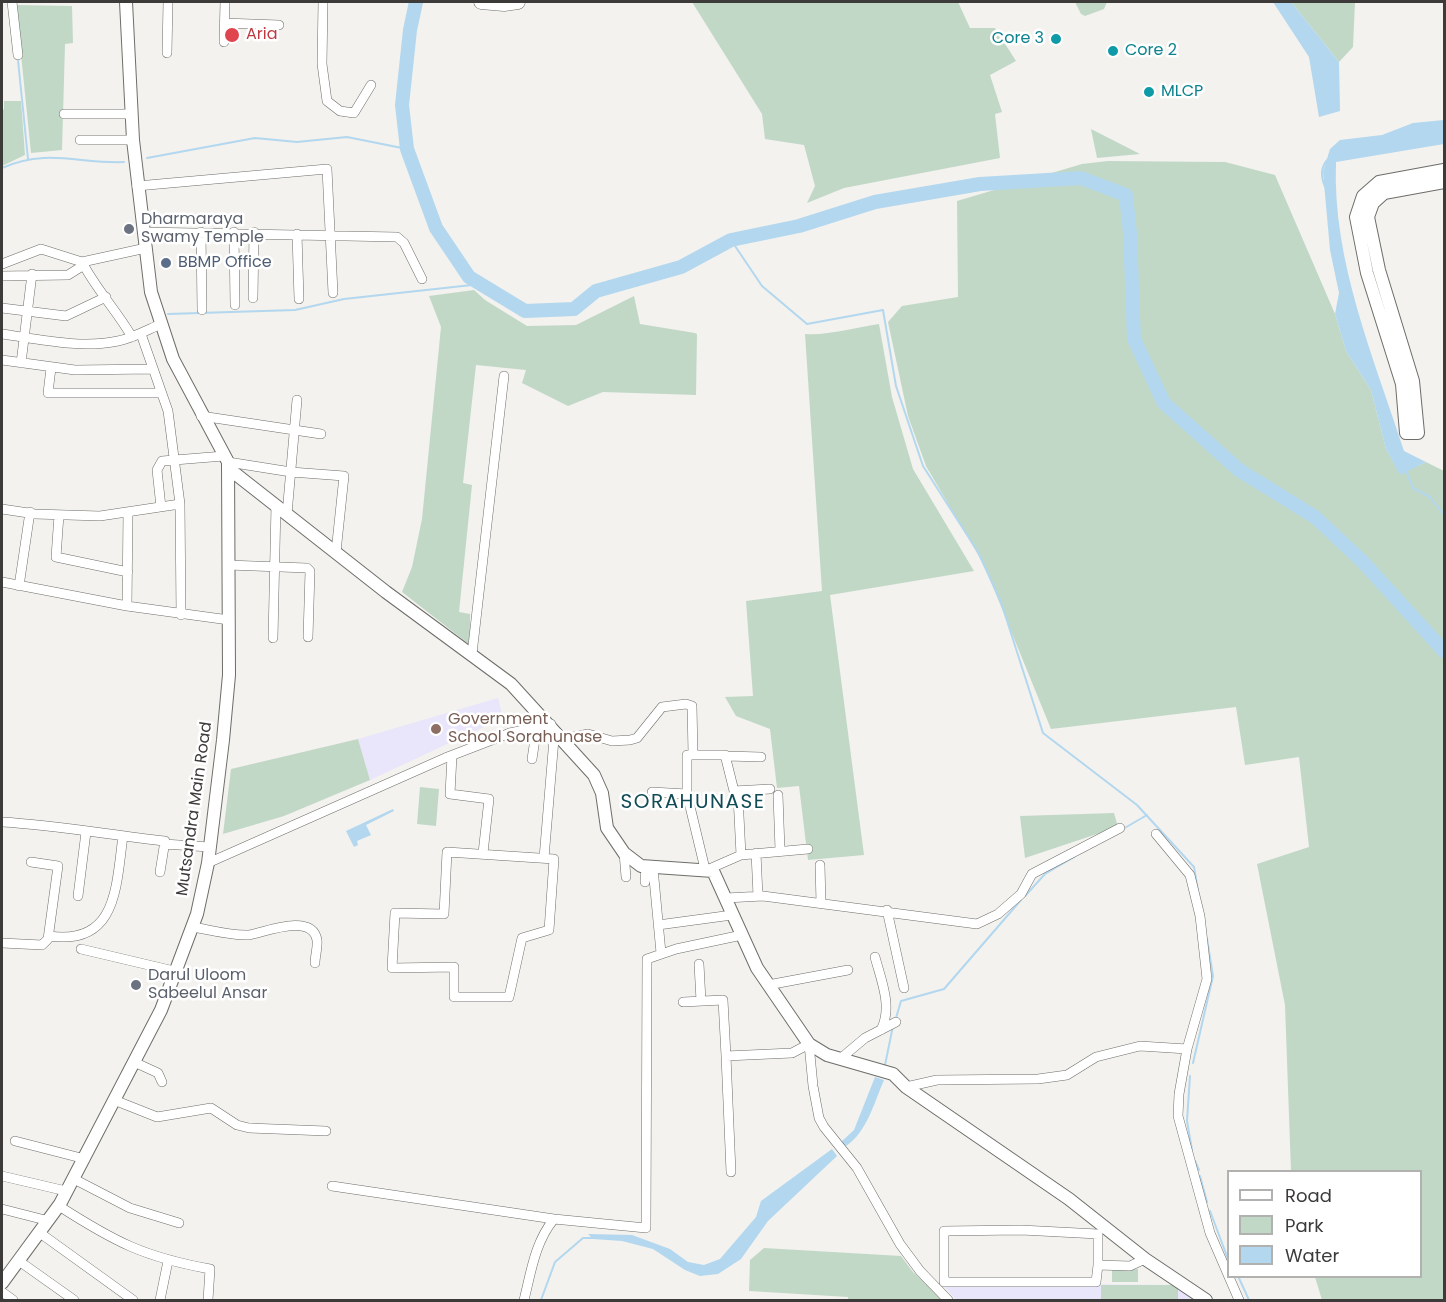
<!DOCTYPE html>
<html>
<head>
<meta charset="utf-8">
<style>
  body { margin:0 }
  #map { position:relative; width:1446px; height:1302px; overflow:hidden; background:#f3f2ee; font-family:Poppins,sans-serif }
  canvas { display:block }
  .frame { position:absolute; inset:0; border:3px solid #3c3b3a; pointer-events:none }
  .legend { position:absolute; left:1227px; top:1170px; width:195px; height:108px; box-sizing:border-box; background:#fff; border:2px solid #b1b1b0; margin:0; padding:8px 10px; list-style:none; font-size:18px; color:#3c3b3a }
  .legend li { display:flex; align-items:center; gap:12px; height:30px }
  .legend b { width:30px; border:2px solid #b1b1b0 }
</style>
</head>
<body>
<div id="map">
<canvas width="1446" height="1302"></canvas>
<div class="frame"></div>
<ul class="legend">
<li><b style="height:8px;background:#fff"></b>Road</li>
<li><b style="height:16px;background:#c1d8c7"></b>Park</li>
<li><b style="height:16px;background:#b2d7ee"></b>Water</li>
</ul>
</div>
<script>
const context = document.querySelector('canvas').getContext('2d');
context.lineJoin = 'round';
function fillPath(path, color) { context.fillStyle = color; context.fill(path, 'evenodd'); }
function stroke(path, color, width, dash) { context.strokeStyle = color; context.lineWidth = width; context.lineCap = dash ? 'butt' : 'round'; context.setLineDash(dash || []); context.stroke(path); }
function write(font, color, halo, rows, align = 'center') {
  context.font = font + ' Poppins,sans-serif'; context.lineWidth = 5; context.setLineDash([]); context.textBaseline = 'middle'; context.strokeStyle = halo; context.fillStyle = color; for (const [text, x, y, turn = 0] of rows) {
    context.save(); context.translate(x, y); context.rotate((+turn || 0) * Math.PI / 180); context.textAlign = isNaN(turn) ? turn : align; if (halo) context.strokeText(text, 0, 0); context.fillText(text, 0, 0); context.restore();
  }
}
const education = new Path2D(`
  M498,698L503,718L370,780L358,739Z
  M941,1283L1178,1285L1197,1300H956Z`);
const green = new Path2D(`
  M692,2H958L970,28H995L1016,61L990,75L1002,112L995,114L1000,158L844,188L807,203L815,186L804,145L765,139L762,114Z
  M1075,2H1107L1104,9L1085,16L1081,14Z
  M1291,2H1355L1353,47L1339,62Z
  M16,5L72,6L73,43L65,44L62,150L31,153Z
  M4,101H21L25,155L2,166V110L4,109Z
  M1091,129L1140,154L1097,158Z
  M1108,161L1225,162L1275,175L1335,314L1346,351L1371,390L1386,449L1400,474L1426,462L1444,471V1300H1322L1315,1277L1420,1276V1172L1291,1171L1285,1005L1257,864L1309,847L1299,757L1245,765L1236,707L1051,729L984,565L926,466L908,416L888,322L902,306L958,297L957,201L1082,164Z
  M474,290L485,300L527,326L576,325L634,296L640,324L695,333L697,334L696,395L603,392L568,406L522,383L526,370L476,365L463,483L472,485L459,612L470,614V645L402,592L412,567L422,519L441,327L429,296Z
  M879,324L892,397L913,469L974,571L830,595L864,855L808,860L799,786L777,788L770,729L736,716L725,697L753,696L746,601L822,591L805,334C825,336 858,327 879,324Z
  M358,739L370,780L284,816L223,834L231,769Z
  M420,787L439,789L436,826L417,824Z
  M1114,813L1118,827L1025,858L1020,816Z
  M764,1248L901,1256L913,1272L943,1300H848V1297L749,1291L750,1260Z
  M1112,1269H1138V1282H1112Z
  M1101,1285H1178V1300H1101Z`);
const water = new Path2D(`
  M1273,2H1291L1339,62L1340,111L1319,117L1309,57Z
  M1444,120V144L1336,162C1332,261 1374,358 1404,451L1426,462L1400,475L1386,449L1371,390L1346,351L1335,314L1339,293L1330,250L1323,172L1330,149L1340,140L1382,135L1413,123Z
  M393,809L394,811L366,825L371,835L357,841L358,845L354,847L346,831Z
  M875,1077L884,1080C874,1103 867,1132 846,1146L841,1142L854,1130Z
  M832,1149L837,1156L768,1221L741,1259L718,1274L700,1276L685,1270L653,1249L622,1241L593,1239L588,1234L632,1235L670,1249L688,1262L704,1265L720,1259L756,1217L761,1201Z`);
const stream = new Path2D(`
  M18,60L28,159
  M147,158L255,138L297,142L347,137L407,149
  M2,168C48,148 79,164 124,162
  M1325,187C1321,177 1320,168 1328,159
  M731,240L762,286L807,324L883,310L896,386L923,466L978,552L1001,602L1043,733L1137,805L1194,867L1198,891
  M168,314L295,310L344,299L481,284
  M1406,471L1413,488L1430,497L1444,515
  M1123,829L1147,815
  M1025,896L1045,874L1074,857
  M896,1018L901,1001L944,989L1021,900
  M1193,1063L1213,976L1207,939
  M885,1065L893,1026
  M1190,1076L1187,1121L1192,1150
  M1195,1161L1199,1170
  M1200,1176L1207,1202
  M1210,1211L1228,1259
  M1238,1276L1249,1300
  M541,1300L555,1262L583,1238H595`);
const river = new Path2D(`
  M416,2L410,30L402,105L407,149L436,228L469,277L525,311L574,309L596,291L681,267L731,240L799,226L875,202L980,184L1081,178L1126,195L1130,233L1134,339L1164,403L1239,470L1315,517L1362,561L1444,651`);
const street = new Path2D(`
  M12,2L18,55
  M323,2L322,64L327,101L340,111L354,113L371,85
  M224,23L279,25
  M224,42L225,2
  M167,53L168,2
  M64,114H131
  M80,140H133
  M137,186L327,169L333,293
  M143,232L397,237L404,243L422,279
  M201,232L202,310
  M234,232L235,305
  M297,234L299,299
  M82,262C96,289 117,311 132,337
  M2,264L41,249L82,262L146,248
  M2,276L68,275L84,265
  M253,298L254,232
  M2,308L66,316L106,297
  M2,334C38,339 81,349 118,341C133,338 147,330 161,324
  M2,360L75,370L153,369
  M21,363L32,274
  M51,368L48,393H161
  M201,416L321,434
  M228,462L291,472L344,476L336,552
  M180,504L181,615
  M161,507L157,470L162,461L224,456
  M2,509L35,514L100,516L180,504L168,411L141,334
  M287,514L297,400
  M59,515L56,557L128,572
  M228,565L307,568L310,571L308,637
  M2,582L127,606L229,620
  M19,586L30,512
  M127,606L128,513
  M273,638L276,505
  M472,654L504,376
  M564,739L588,734L612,741L630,740L637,738L662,707L686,704L692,706L693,754
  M452,756L450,794L489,799L483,853
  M727,756L761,757
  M532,759L537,726
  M652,792L687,794
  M778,795L780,850
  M738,796L741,855
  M2,822C56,825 110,835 165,841L160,872
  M1156,834L1190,875L1200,916L1207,979L1187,1049L1179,1094L1178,1116L1210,1233L1239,1300
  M164,844L209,847
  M447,852L554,859L549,930L522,938L509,997H454V967L392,968L395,913L444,914Z
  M624,853L626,877
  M756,853L758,896
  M544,858L554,739L558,733
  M208,863L445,758L510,733L551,724
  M820,865L821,903
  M653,868L661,953
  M705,869L687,794V755H725L734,791L770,789
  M709,869L741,855L808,849
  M645,882L646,867
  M78,896L86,832
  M726,898L763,896L977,924L998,914L1021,894L1032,874L1120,828
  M887,910L904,988
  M658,925L732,915
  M193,927C210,930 231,936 249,935C263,933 312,912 317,940C318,947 315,956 315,963
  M49,936C118,946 116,885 123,836
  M2,943L42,945L48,939L58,866L31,862
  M81,949L174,971
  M875,957C881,980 893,1007 881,1030
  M699,964L701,1001
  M768,985L848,970
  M683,1002L723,1000L726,1056L792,1053L809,1044L813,1086L819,1118L824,1127L857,1168L900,1244L920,1271L948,1300
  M726,1056L731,1172
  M840,1059L865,1038L896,1022
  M134,1062L158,1073L162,1082
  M906,1087L937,1080L1038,1079L1067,1075L1096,1057L1140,1046L1187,1049
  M114,1100L157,1117L211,1108L237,1125L249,1128L326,1131
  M15,1141L85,1159
  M2,1176L66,1191
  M74,1179L130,1208L179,1223
  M332,1186L554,1219L646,1228L647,959L676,949L742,935
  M59,1206C115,1242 144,1257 210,1269L208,1300
  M2,1209L49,1221
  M40,1233L133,1300
  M19,1261L74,1300
  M1098,1265L1096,1282H944V1231L1021,1230L1098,1234V1265L1130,1266L1145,1259
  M2,1292L13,1300
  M160,1300L168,1261
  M524,1300C531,1272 535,1242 554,1219`);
const secondary = new Path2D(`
  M1444,170L1379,182L1363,196L1356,217L1367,273L1402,384L1406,433H1418L1413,381L1379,270L1368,217L1373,203L1384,193L1444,182
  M228,468L386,592L511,684L594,775L602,793L607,828L624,853L641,866L713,871L757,968L809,1044L827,1055L893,1074L906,1087L1069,1199L1145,1259L1206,1300
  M2,1283L60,1204L161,1010L197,914L208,863L223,740L229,675L228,462L173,359L151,292L133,140L126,2`);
const primary = new Path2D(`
  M481,2L504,4L518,2`);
const markers = [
  [232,35,8,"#e0444e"],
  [1056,39,6,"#0f9aa8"],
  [1113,51,6,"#0f9aa8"],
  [1149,92,6,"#0f9aa8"],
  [129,229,6,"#6b7280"],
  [166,263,6,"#5c6f8a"],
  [436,729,6,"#8d6e63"],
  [136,985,6,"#6b7280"]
];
const healthNames = [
  ["Aria",246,35]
];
const cultureNames = [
  ["Core 3",1044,39,"right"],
  ["Core 2",1125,51],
  ["MLCP",1161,92]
];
const worshipNames = [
  ["Dharmaraya",141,220],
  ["Swamy Temple",141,238],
  ["Darul Uloom",148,976],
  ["Sabeelul Ansar",148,994]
];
const serviceNames = [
  ["BBMP Office",178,263]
];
const educationNames = [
  ["Government",448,720],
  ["School Sorahunase",448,738]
];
const streetNames = [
  ["Mutsandra Main Road",195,809,-82]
];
const quarterNames = [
  ["SORAHUNASE",693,803]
];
fillPath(education, '#e9e5fb');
fillPath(green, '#c1d8c7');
fillPath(water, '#b2d7ee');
stroke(stream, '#b2d7ee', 2);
stroke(river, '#b2d7ee', 14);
stroke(street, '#6e6d69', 10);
stroke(secondary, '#6e6d69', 14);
stroke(primary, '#6e6d69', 15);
stroke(street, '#fff', 9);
stroke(secondary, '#fff', 12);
stroke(primary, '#fff', 14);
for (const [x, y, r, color] of markers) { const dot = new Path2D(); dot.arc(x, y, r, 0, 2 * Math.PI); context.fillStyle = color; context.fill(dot); stroke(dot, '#fff', 2); }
write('16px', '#be3a42', '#fff', healthNames, 'left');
write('16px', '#0d838f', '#fff', cultureNames, 'left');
write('16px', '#5b616d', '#fff', worshipNames, 'left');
write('16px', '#4e5e75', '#fff', serviceNames, 'left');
write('16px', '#785e54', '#fff', educationNames, 'left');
write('16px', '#3c3b3a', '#fff', streetNames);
context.letterSpacing = '1.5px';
write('20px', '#114c56', '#fff', quarterNames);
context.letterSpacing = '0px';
</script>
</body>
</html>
